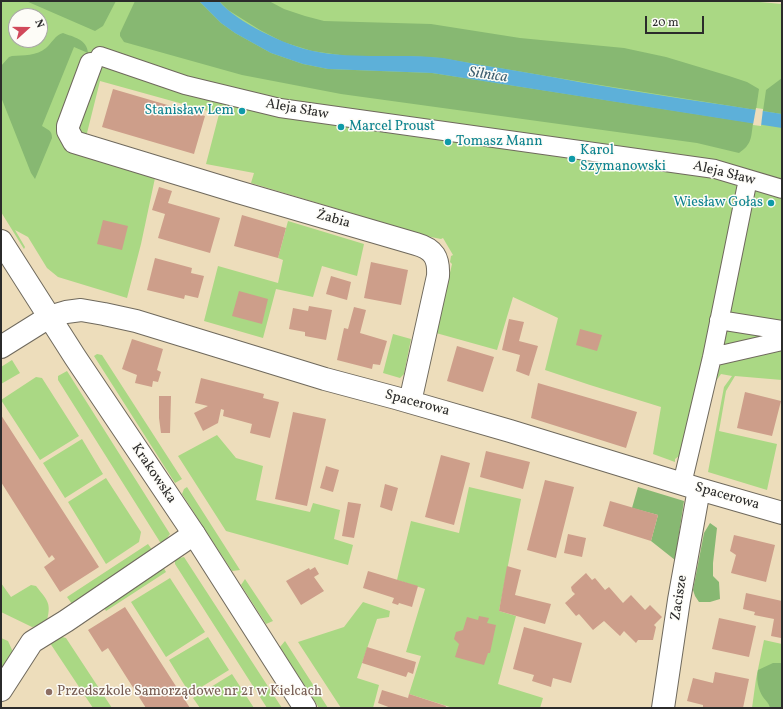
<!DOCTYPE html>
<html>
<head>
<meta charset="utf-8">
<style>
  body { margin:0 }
  #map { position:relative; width:783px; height:709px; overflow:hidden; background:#edddbb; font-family:Vollkorn,serif }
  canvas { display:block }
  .frame { position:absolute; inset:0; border:2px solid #2b2b2b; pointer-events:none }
  .north { position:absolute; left:8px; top:8px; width:40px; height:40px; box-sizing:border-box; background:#fdfcf7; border:1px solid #a9a8a5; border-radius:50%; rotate:69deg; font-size:11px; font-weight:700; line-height:16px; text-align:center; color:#2b2b2b }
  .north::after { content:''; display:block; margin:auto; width:14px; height:18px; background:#d1495b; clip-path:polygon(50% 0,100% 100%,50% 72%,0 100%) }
  .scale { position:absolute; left:645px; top:16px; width:59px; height:18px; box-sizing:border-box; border:2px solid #2b2b2b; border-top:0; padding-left:5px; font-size:12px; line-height:14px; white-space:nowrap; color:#2b2b2b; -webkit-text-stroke:3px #fdfcf7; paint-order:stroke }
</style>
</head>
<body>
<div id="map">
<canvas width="783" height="709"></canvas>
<div class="frame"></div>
<div class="north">N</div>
<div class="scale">20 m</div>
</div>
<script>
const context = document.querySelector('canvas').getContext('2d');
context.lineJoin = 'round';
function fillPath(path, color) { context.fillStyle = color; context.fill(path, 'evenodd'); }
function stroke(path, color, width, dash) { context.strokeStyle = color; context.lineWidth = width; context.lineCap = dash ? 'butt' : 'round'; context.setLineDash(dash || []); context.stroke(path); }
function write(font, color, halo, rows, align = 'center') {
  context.font = font + ' Vollkorn,serif'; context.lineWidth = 3; context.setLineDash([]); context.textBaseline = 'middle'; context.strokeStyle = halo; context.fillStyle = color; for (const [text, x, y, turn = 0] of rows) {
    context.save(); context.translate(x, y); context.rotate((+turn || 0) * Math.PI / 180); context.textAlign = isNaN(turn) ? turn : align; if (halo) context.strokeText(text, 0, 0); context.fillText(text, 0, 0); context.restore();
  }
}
const green = new Path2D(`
  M1,1H749L782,4V380L735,376L726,391L719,431L777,444L767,490L708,472L724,387L732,376L721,374L716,381L718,373L701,369L682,454L675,459V462L653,454L661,407L590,385L545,370L558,318L513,297L497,350L436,333L452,264L450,262L451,256L453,255L443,238L441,239L431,237L251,183L254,173L206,164L219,114L100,81L86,137L155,178L141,244L127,298L58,277L47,268L28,237L15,230L25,247L24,249L1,212ZM16,16H40V40H16Z
  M288,221L364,244L357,276L322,266L313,297L276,289L263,338L204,321L218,266L278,283L283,260L278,258Z
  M393,334L411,339L404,374L400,378L383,373Z
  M97,354L102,355L182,479L175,483L94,356Z
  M12,360L20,373L1,384V367Z
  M67,371L170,534L164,542H160L58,380V376Z
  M36,377L42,378L79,436L40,460L1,400Z
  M217,435L236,458L263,466L256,500L310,512L313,503L340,510L334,539L353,545L348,565L226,531L178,456Z
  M82,439L103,474L65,498L43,463Z
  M106,478L141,532L139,542L106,564L68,502Z
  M187,487L240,570L232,571L182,494L184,489Z
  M469,487L521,499L499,611L516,616L498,684L543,698L540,708H512L507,707V708H453L409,694L421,656L406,652L425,589L397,580L411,521L459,533Z
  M148,544L153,551L72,604L67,597Z
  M184,557L282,708H267L175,564V559Z
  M162,565L166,572L106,611L102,604Z
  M170,578L205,632L166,657L131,602Z
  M245,579L273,621L266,624L241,585Z
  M1,583L11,597L31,585L36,586C46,599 52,602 47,620L38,626L32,627L1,612Z
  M363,602L390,611L389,617L377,619L357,678L379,685L373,708H341L298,642L344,627Z
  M59,636L66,638L112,708H93L48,640Z
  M208,637L229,670L190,694L169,660Z
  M1,638L8,641L13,652L1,672Z
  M764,640L782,644V708H752L756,679Z
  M285,641L328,708H319L280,647Z
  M232,674L254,708H200L193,698Z`);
const forest = new Path2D(`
  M26,1H116L103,26L95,31Z
  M135,1H199L221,23L235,33L271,53L303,64L328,69L432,73L753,123C751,138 752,144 739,153L697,143L341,94L242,75L124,42L120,36V33Z
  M219,1H269L284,9L305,16L324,21L431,24L520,38L624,48L666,57L729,76L747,82L759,89L756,110L594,84L440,58L408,56H347L312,51L283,42L260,30L228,10Z
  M63,33C73,37 87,39 88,53L74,47L42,126C48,130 52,130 52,138L35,179L31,173L1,97V66L9,57L12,56C23,55 37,56 46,48C52,43 55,35 63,33Z
  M782,78V114L763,111L766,90Z
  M638,487L684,501L675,560L651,541L658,515L632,508Z
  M710,523L717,528L713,563V576L719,582L720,599L710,602H699L695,596L693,590L704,533Z
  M773,663H782V708H770C769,703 766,701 763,697C758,689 756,679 758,670Z`);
const water = new Path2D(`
  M199,1H219C236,22 287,46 313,51C356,60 400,53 443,58C456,60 468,63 481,65C514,70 547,76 579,82C647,94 714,103 782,114V128L432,73L328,69L303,64L271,53L235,33L221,23Z`);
const pier = new Path2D(`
  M756,108L763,109L761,126L753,125Z`);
const building = new Path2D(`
  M113,89L205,116L194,154L102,127Z
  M159,187L172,191L168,203L220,218L210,253L158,238L165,214L152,210Z
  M242,215L286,228L278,258L234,246Z
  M103,220L128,226L122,250L97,244Z
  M155,258L192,268L191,273L204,276L198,298L185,295L184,299L147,290Z
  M371,262L408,270L401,305L364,298Z
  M331,276L351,282L347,300L326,294Z
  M239,291L268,299L262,324L232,316Z
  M309,306L332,310L326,340L305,336V332L289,329L293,308L308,311Z
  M354,307L366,310L360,333L387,341L380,365L373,364L372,369L337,360L344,328L348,329Z
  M509,319L524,322L519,341L538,346L529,376L516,371L520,355L502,350Z
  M580,329L602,335L597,351L576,345Z
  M132,339L163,349L157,370L161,372L158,382L153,381L152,387L135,383L137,375L122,369Z
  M457,346L494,357L483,392L447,381Z
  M201,378L264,394L263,398L279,402L270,438L250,433L252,424L223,416L224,410L221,409L218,423L203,431L194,413L208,406L195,403Z
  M538,383L637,412L626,448L531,418Z
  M745,392L781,401L772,436L737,428Z
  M159,396H171L170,433H161L159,418Z
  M293,412L326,419L307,506L275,499Z
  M1,415L99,567L60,592L44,567L55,559L52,555L49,558L1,482Z
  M486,451L530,462L523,489L480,477Z
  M441,455L470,463L454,525L425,517Z
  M326,466L339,470L333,492L320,488Z
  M545,480L574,487L556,558L527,550Z
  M385,484L398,488L392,511L380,507Z
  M610,501L658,515L651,541L603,526Z
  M348,502L361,504L354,538L342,536Z
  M568,534L586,538L582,557L564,553Z
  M734,535L775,545L766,582L731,573L736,555L730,551Z
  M507,566L521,570L515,595L551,604L545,624L499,611Z
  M315,567L319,574L314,577L324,591L301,605L286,581L309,568L310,570Z
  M368,571L418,586L412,607L399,603L398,605L392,603L394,598L363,588Z
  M586,573L592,580L595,578L605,590L609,587L623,603L631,595L645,610L650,605L662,617L654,625L656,627L653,640H638L636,643L624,631L620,636L604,621L593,630L579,614L576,616L565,603L575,594L572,591L571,587L574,584Z
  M746,593L782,601L781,638L771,636L774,619L754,615L755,612L743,609Z
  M125,607L190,708H146L108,648L102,652L88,630Z
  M479,616L489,618L487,623L496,625L490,653H488L484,665L455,657L459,644L454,639L456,632L463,630L467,617L478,620Z
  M719,618L756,626L749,657L712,649Z
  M524,627L582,643L571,683L553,678L551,687L532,681L534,675L513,669Z
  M367,647L416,662L413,674L408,672L406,677L362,663Z
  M715,672L749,679L743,708H703V705L687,701L693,678L713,683Z
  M382,690L408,698L409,694L446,706L445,708H391L378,703Z`);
const pedestrian = new Path2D(`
  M100,56L185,85L280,108L715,169L782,189
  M719,320L782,330
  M712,357L782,341
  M682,484L712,357L748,179`);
const minor = new Path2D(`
  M91,64L68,126V131L74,142L238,192L416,244C434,249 439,258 438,276L410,402
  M1,347L49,317L66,312L81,310L104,314L136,321L325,379L396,398L510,431L699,489L782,513
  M1,690L32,642L66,621L194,534
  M663,708L679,600L699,489`);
const tertiary = new Path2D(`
  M1,241L75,357L194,534L305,708`);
const markers = [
  [242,111,4,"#0f9aa8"],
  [341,127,4,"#0f9aa8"],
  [448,142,4,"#0f9aa8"],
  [572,159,4,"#0f9aa8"],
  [771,203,4,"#0f9aa8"],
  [49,692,4,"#8d6e63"]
];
const streetNames = [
  ["Aleja Sław",297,110,10],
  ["Aleja Sław",724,174,14],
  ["Żabia",333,220,16],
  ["Spacerowa",417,404,15],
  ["Krakowska",153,474,56],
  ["Spacerowa",727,497,16],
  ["Zacisze",680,598,-81]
];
const cultureNames = [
  ["Stanisław Lem",234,111,"right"],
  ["Marcel Proust",349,127],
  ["Tomasz Mann",456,142],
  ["Karol",580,151],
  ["Szymanowski",580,167],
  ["Wiesław Gołas",763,203,"right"]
];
const educationNames = [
  ["Przedszkole Samorządowe nr 21 w Kielcach",57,692]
];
const waterNames = [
  ["Silnica",488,76,8]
];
fillPath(green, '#aad884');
fillPath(forest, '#87b872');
fillPath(water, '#5db0d9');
fillPath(pier, '#edddbb');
fillPath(building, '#cd9e8a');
stroke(pedestrian, '#6f695d', 20);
stroke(minor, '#6f695d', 24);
stroke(tertiary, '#6f695d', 24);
stroke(pedestrian, '#fff', 18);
stroke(minor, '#fff', 22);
stroke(tertiary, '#fff', 22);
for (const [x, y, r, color] of markers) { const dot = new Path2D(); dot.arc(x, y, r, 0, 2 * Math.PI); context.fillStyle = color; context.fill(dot); stroke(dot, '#fdfcf7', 1.5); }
write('14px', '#2b2b2b', '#fdfcf7', streetNames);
write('14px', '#0d838f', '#fdfcf7', cultureNames, 'left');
write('14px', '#785e54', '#fdfcf7', educationNames, 'left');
write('italic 15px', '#3f6071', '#fdfcf7', waterNames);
</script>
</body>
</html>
